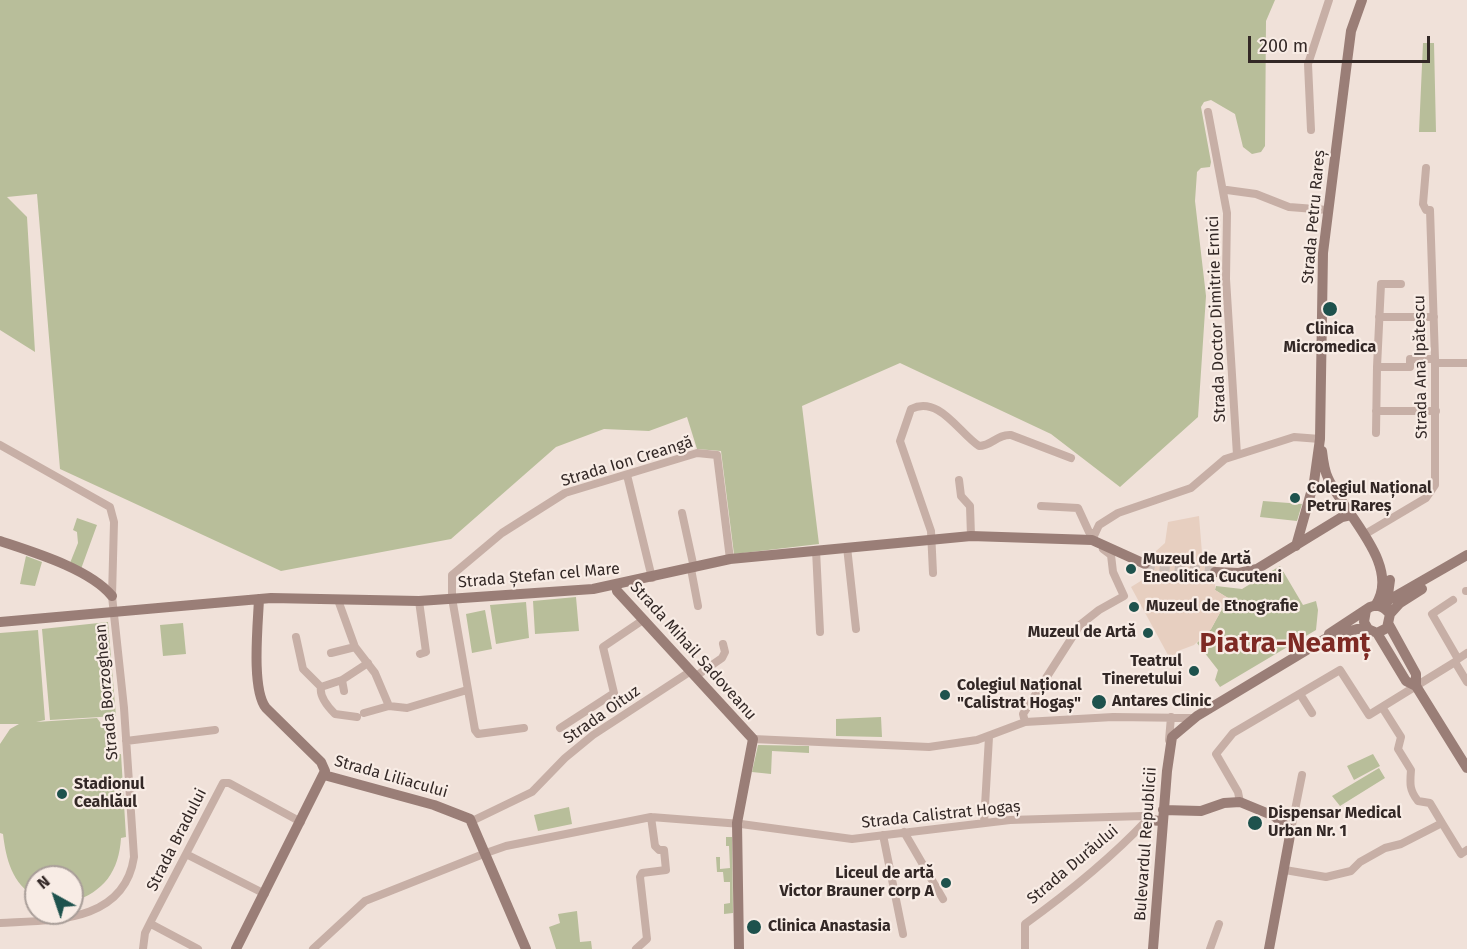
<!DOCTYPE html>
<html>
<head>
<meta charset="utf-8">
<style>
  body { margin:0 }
  #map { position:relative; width:1467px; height:949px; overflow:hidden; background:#f0e1d9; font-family:"Fira Sans",sans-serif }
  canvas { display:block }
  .north { position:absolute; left:24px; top:865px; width:60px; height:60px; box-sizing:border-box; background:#f8ece5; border:2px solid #a99e99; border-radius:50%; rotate:320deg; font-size:16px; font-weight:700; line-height:24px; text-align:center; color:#332826 }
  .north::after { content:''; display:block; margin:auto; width:21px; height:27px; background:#1e524d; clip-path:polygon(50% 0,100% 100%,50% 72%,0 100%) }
  .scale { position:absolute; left:1248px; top:36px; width:182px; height:27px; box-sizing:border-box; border:3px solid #332826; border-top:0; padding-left:8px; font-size:18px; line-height:21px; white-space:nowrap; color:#332826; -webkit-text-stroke:4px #f8ece5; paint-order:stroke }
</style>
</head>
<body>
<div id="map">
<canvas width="1467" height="949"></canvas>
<div class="north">N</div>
<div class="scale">200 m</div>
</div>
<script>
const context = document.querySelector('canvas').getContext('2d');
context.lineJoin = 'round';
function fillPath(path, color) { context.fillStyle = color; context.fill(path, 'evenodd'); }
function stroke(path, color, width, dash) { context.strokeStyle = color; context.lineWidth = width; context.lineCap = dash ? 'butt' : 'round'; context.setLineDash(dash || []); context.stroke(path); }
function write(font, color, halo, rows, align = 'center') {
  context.font = font + ' "Fira Sans",sans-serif'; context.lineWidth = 4.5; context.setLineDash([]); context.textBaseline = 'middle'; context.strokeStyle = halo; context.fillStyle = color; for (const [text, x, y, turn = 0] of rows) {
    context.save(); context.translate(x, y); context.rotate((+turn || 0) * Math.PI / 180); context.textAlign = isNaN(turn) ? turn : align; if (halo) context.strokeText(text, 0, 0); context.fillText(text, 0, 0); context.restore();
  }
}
const green = new Path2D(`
  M0,0H1275L1266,21L1265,146L1261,152L1252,154L1243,147L1235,114L1211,100L1204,102L1201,107L1211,162L1210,167L1201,168L1197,172L1195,201L1206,296L1198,417L1120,487L1051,434L900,363L802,406L819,544L734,554L721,451L697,449L687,417L649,431L604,429L556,447L451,539L281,571L60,469L37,194L7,197L27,217L35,352L0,330Z
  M1423,43H1434L1436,132H1419Z
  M1263,501L1302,504L1297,521L1260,517Z
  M77,518L97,525L81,569L70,563L78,543L77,532L73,530Z
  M26,556L42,562L35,586L20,584Z
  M1280,566L1303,605L1316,601L1318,610L1316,630L1220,687L1215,680L1218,670L1197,643L1211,629L1228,598L1215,590L1216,586L1242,589Z
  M576,597L579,631L535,634L533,601Z
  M526,602L529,638L496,644L490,605Z
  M485,610L492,649L472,653L466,614Z
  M108,622L116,716L50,720L42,629Z
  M183,623L186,654L163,656L160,625Z
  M38,630L45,720L36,722L97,718L111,737L110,743L114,755L121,754L126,837L121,838C119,871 104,892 72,902V877H36V897C12,884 6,859 3,834L0,833V744L10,729L19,724H0V633Z
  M881,717L882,737L836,736V719Z
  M758,745L809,746V753L772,751L771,774L752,772Z
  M1373,754L1380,766L1354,780L1347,766Z
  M1379,768L1385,778L1340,806L1332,796Z
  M569,807L572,824L538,831L534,815Z
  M726,837H732L733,913L724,914V904L730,903V882H724L723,872H717L716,857H720V869L730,868L729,846H726Z
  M577,911L580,942L591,941L592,949H556L549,927L560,923L558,914Z`);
const plaza = new Path2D(`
  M1199,516L1202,553H1216L1215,590L1228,598L1211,629L1194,645L1178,651L1174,656L1168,655L1131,587L1144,579L1146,573L1143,567L1146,560L1165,543L1168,522Z`);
const secondaryTunnel = new Path2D(`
  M1145,564L1215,572`);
const street = new Path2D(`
  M1208,112L1227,213L1226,279L1237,455
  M1311,130L1308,64L1329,0
  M1227,190L1256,194L1289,207L1328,210
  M1379,317H1434
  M1435,363H1467
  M1377,367L1381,284H1401
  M1376,411H1436
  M1376,433L1377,367H1410V359H1435
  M0,445L110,507L114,522L112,596L124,708L134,857C124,924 50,920 0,923
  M627,475L652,578
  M959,480L961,496L970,506L971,536
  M1041,506L1078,508L1089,532L1094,534
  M682,513L694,568
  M1367,533L1426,498L1435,485V359L1430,210H1426L1423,204L1426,168
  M1092,540L1099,525L1118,513L1191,488L1225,459L1294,437L1320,439
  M847,547L856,629
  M816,550L820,632
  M691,569L698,606
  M933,573L931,531L900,441L911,409C939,395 959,433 979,446C992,446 997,434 1011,435L1071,458
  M1466,591H1467
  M338,600L355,647L375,673L389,706L407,708L467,690
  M1453,600L1432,614L1458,659L1455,662L1467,682
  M419,601L426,652L420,654
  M296,637L303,669L321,687C319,697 328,707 335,714L357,717
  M331,653L355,647
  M1458,659L1467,653
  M696,676L722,658L725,652L723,644
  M342,680L344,691
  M321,687L342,680L368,663
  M1300,694L1312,713
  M1382,707L1401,737L1398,749L1411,770C1410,783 1409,790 1418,801L1430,803L1442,823
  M364,713L389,706
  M1025,722L1023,714L1080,625L1099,610L1124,596L1113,572L1111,555L1103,549
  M524,728L478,734L475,730L452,598V575L502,533L565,493L697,453L717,455L730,559
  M560,728L614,693L603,647L643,620
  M753,739L929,747L977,740L1025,722L1113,717L1193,718
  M1169,740L1171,717
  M126,741L215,730
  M1240,802L1238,792L1216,754L1233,733L1340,670L1369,715L1455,662
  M472,821L532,792L565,758L593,735L691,671
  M984,823L989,737
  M1291,830L1302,775
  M904,832L943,899
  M883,835L903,934
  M186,854L265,894
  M1285,870L1326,877L1351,871L1360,862L1385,848L1401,844L1442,823L1461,854L1467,850
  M151,924L198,949
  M143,949L145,933L151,921L223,783H229L301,822
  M313,949L365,901L486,853L506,846L651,817L741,824L852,839L1010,820L1143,816L1147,820C1110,859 1068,893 1025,924V949
  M636,949L647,939L640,877L642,873L666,870L664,850H659L655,846L651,817
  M1210,949L1219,924`);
const secondary = new Path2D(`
  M1322,451C1323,460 1324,470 1328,478C1344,514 1403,566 1375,606
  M0,541C33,552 90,569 112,596
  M1296,546L1314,482L1320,439L1323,253L1347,62L1351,31L1362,0
  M1215,572L1239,573L1257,569L1342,517L1351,515
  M616,586L617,591L753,739L737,823L739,949
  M1387,601L1467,555
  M1386,609L1390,580
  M1390,614L1400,603L1422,589
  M0,622L271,598L419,601L593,589L730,559L971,536L1092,540L1145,564
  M1389,625L1416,674V686
  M1377,633L1406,681L1416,686
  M1329,634L1370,607C1379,604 1384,607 1390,614L1387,628L1377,633L1368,629L1364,622L1366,610
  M1416,686L1467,768
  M324,775L434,805L470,819L526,949
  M1163,810L1201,811L1224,803L1240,802L1274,816L1291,830L1269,949
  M1147,820L1162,821
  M236,949L325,771L321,762L266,708C251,689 258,624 259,599
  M1153,949L1167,771L1172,737L1197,716L1325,639L1357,629H1368`);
const markers = [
  [1330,309,8,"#1e524d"],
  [1295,498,6,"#1e524d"],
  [1131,569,6,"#1e524d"],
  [1134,607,6,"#1e524d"],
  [1148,633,6,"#1e524d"],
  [1194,671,6,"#1e524d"],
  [945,695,6,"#1e524d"],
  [1099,702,8,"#1e524d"],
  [62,794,6,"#1e524d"],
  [1255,823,8,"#1e524d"],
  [946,883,6,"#1e524d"],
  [754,927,8,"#1e524d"]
];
const streetNames = [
  ["Strada Petru Rareș",1314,217,-85],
  ["Strada Doctor Dimitrie Ernici",1217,319,-92],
  ["Strada Ana Ipătescu",1421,367,-91],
  ["Strada Ion Creangă",627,462,-17],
  ["Strada Ștefan cel Mare",539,576,-5],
  ["Strada Mihail Sadoveanu",693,651,48],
  ["Strada Borzoghean",107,692,-95],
  ["Strada Oituz",602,715,-35],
  ["Strada Liliacului",391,777,16],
  ["Strada Calistrat Hogaș",941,815,-6],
  ["Strada Bradului",177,840,-63],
  ["Bulevardul Republicii",1146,844,-86],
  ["Strada Durăului",1073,865,-40]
];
const poiNames = [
  ["Clinica",1330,330,"center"],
  ["Micromedica",1330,348,"center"],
  ["Colegiul Național",1307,489],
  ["Petru Rareș",1307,507],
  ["Muzeul de Artă",1143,560],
  ["Eneolitica Cucuteni",1143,578],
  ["Muzeul de Etnografie",1146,607],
  ["Muzeul de Artă",1136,633,"right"],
  ["Teatrul",1182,662,"right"],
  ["Tineretului",1182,680,"right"],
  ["Colegiul Național",957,686],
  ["\"Calistrat Hogaș\"",957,704],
  ["Antares Clinic",1112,702],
  ["Stadionul",74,785],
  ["Ceahlăul",74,803],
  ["Dispensar Medical",1268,814],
  ["Urban Nr. 1",1268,832],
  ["Liceul de artă",934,874,"right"],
  ["Victor Brauner corp A",934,892,"right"],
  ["Clinica Anastasia",768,927]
];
const townNames = [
  ["Piatra-Neamț",1285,644]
];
fillPath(green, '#b8be9a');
fillPath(plaza, '#e7cfc0');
stroke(secondaryTunnel, '#cabcb5', 10, [10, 5]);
stroke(street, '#c7afa6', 8);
stroke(secondary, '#9a7e77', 10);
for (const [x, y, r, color] of markers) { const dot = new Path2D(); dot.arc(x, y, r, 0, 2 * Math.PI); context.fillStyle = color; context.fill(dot); stroke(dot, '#f8ece5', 2); }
write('16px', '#332826', '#f8ece5', streetNames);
write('bold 16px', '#332826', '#f8ece5', poiNames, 'left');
write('bold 28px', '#7e2a24', '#f8ece5', townNames);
</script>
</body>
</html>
